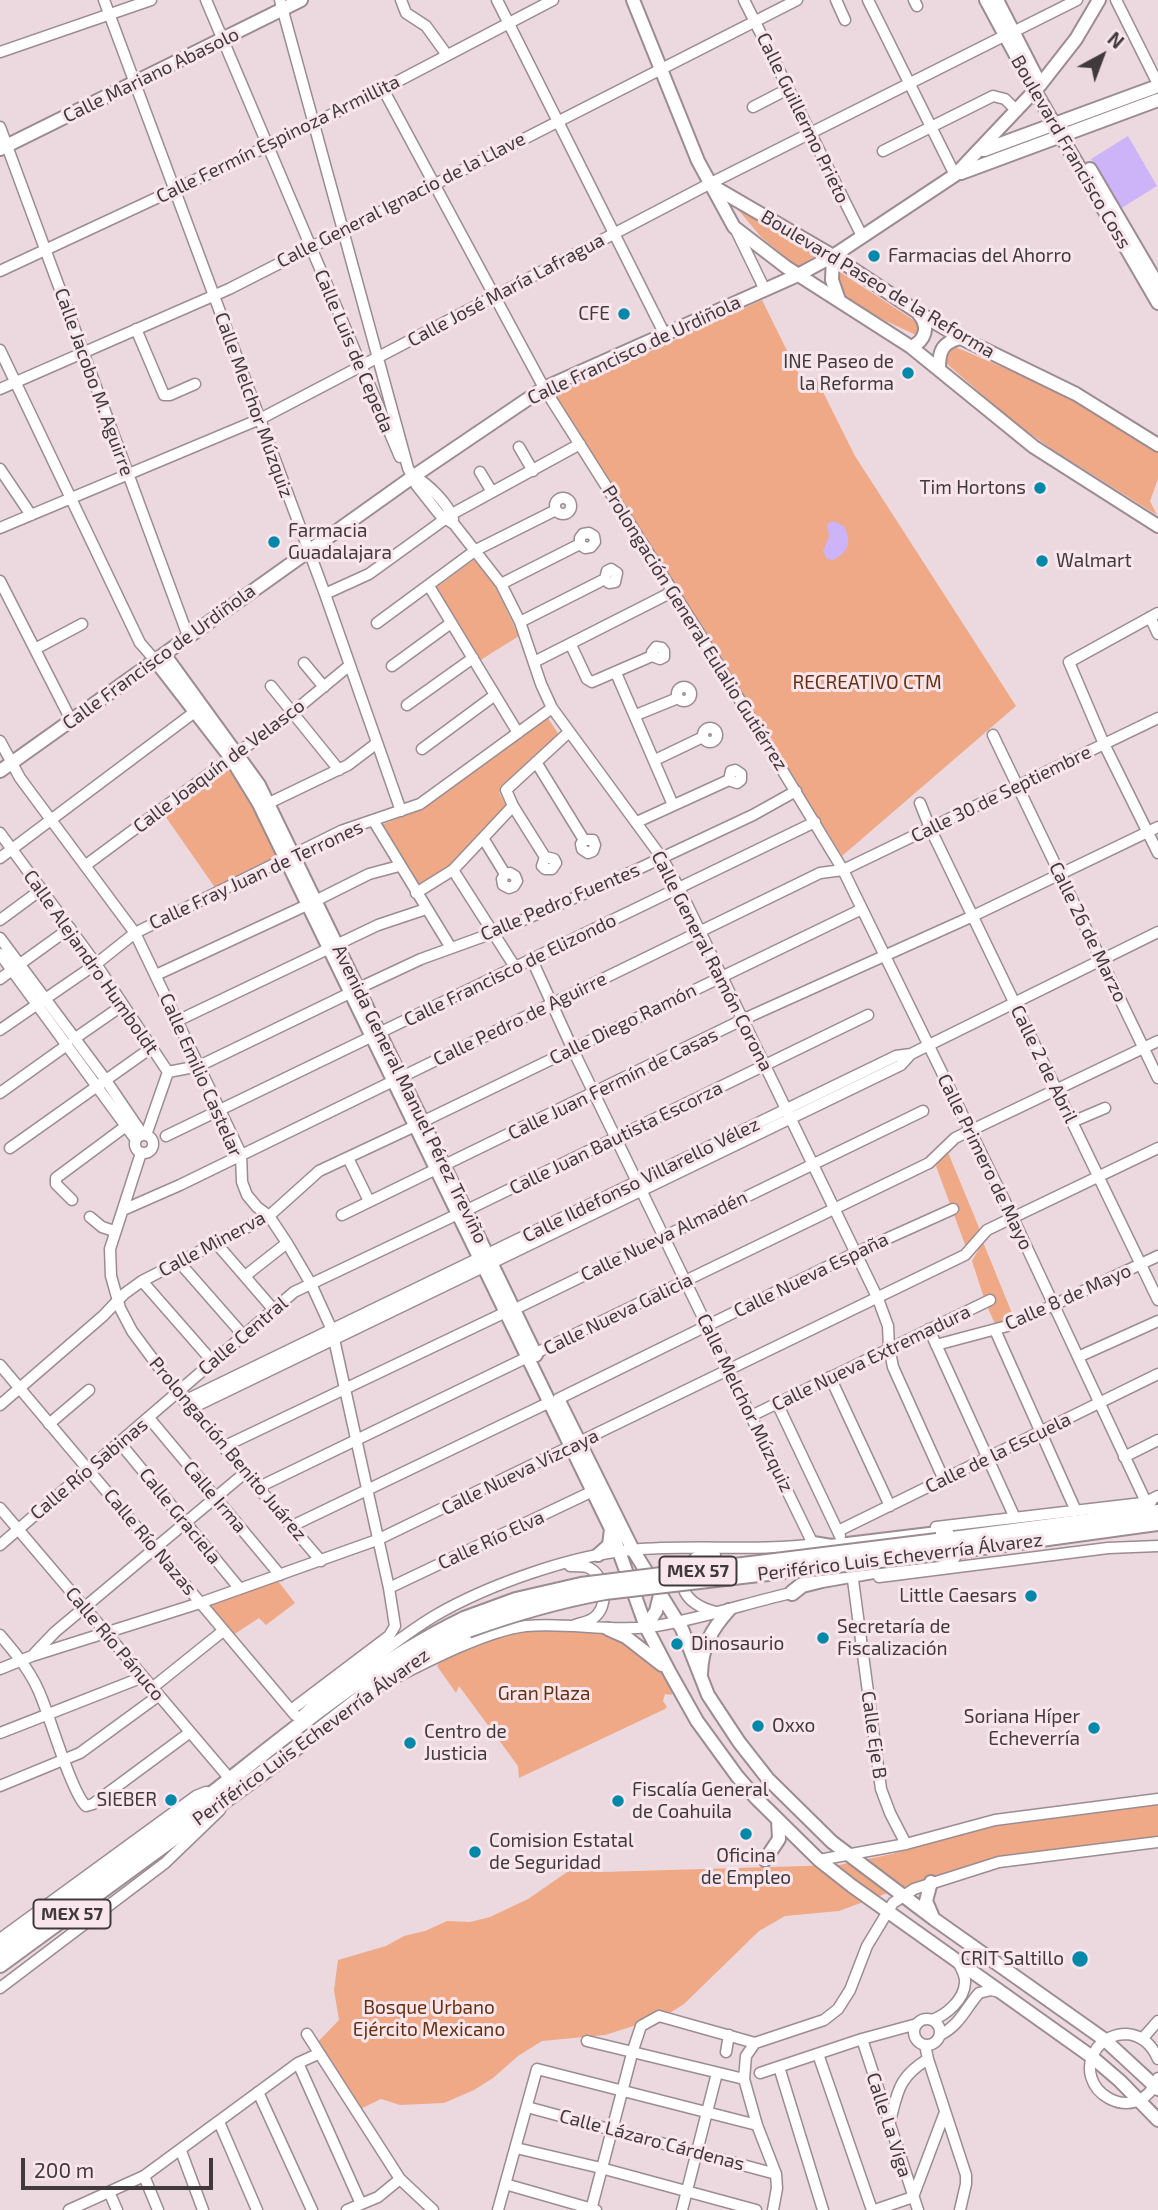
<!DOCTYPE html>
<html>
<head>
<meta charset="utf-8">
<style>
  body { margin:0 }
  #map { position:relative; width:1158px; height:2210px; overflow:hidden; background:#ebd9df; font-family:"Exo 2",sans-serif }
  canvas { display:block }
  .north { position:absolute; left:1067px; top:21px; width:70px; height:70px; -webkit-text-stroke:5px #f8e6ec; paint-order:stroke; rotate:41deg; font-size:19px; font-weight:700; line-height:28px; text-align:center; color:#413a3d }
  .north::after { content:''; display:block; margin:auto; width:24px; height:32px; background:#413a3d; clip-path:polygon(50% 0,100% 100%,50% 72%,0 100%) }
  .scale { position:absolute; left:21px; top:2158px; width:192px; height:32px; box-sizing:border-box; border:4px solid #413a3d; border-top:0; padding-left:9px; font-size:21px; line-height:24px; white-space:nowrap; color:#413a3d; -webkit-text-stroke:5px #f8e6ec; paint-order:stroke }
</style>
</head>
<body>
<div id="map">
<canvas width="1158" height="2210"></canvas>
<div class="north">N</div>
<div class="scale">200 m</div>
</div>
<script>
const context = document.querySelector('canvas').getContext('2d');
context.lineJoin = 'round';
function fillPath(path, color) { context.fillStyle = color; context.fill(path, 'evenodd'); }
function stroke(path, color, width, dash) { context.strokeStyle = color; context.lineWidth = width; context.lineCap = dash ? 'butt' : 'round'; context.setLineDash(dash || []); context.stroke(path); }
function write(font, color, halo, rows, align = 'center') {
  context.font = font + ' "Exo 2",sans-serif'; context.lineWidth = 6; context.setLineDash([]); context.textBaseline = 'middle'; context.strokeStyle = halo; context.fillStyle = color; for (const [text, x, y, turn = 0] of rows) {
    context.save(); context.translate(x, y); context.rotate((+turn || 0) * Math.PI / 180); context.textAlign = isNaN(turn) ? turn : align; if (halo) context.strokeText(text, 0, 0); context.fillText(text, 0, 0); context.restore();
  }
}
const green = new Path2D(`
  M725,194L817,255L798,267L761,237Z
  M840,272L924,327L918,336L882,319L842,295L836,273Z
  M762,300L804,385L816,378L855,456L1016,706L842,856L555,395Z
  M953,346L1061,392L1158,453V479L1150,501L1157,515L1052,449L1015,423L946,363L944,352Z
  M475,559L496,588L519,636L479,661L434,589Z
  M548,718L559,735L501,786L499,792L507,807L449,868L419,885L381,825L420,810Z
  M229,765L244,785L279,859L216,889L163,813Z
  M947,1150L980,1230L976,1233L967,1250L936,1166Z
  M983,1242L1014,1318L996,1326L986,1304L972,1261Z
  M278,1581L295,1603L266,1625L259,1618L233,1635L208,1604Z
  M532,1630C555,1630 601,1629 620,1637C641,1646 663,1673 675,1691L671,1695L665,1694L663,1701L667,1707L665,1709L519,1778L518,1766L459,1686L456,1693L437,1666L440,1661L503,1636Z
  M1158,1805V1837L1005,1855L893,1891L839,1911L785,1916L759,1931L684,2004L665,2016L605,2035L542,2041L518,2056L493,2078L474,2090L444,2103L400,2105L381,2099L358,2110L312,2048L339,2020L334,1990L338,1960L386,1946L404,1936L425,1931L447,1921L470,1922L490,1917L528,1899L576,1866L602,1872L839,1865L892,1854L989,1827Z`);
const water = new Path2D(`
  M1128,136L1157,186L1120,209L1091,159Z
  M833,521L844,526C852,542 849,552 833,560L827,559L823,551L829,537L827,524Z`);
const minor = new Path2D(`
  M104,0L325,594L401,811
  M206,0L400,457
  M280,0L408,468L417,486L440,515L454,524L501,584L520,622L541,684L552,708L662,858L679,888L878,1299L888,1326L889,1347L893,1367L944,1480
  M401,0L406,13L426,26L447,55
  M497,0L665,335
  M744,0L862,236
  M836,0L845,20
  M868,0L955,175
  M914,0L917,6
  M1116,0L1158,84
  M1013,32L1077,0
  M0,52L151,0
  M383,89L544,388L696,628L843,870L1013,1218L1146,1502L1158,1496
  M753,107L788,89
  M0,127L188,636
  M883,151L993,96L1005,99L1017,111
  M735,228L765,290
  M0,271L268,146L383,89L553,0
  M136,329L164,395H170L195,384
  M0,350L140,643L155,660
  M0,389L229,289L797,0
  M519,447L533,471
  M0,469L31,515
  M480,472L492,492
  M414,476C428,484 448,503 453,519
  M555 506a8 8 0 1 1 16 0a8 8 0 1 1-16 0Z
  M0,528L260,419L709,184L1004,36
  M0,581L71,720
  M501,584L580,544L585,548L591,547L595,542L594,536L589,533L583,534L580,538V544
  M429,586L518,733
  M325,594L369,574L452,514L580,444
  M1158,613L1069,662L1104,744L1158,853
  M1150,617L1158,634
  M520,622L605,579L607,571L611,569L617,573L615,582L609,583L605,579
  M377,623L476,550L556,510
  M571,645L587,679L592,682L652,656L660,659L664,657V651L662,648L656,647L652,652V656
  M35,649L82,624
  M534,662L672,592
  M304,663L324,687
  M392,666L451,623
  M616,673L673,805
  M271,686L339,770
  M677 694a7 7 0 1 1 14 0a7 7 0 1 1-14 0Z
  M407,705L473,658
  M636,715L678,698
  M703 735a7 7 0 1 1 14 0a7 7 0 1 1-14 0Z
  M993,735L1158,1078
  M0,741L20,778L135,933L241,1154L242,1182L247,1195L257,1207L269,1216L287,1243L311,1284L332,1330L389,1588L395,1626L389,1636L291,1710
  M422,749L495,695
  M655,760L703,737
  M536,762L584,840L581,844L582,849L588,853L593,851L595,845L593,840H584
  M269,803L348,765L377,743
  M920,803L930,828L1158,1300
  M373,820L451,948
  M637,822L729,780L737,783L741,780V774L735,770L731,771L729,780
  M0,833L96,964L168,1072
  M483,838L505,874L502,879L503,885L509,888L514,886L517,881L515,876L510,873L505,874
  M545,857L554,859L556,863L552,869H545L542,866L545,857L513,806L506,790L569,732
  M0,858L196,711
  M86,865L293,712L350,665
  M453,870L515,967
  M416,893L453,870L513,806
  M315,901L369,874L399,866
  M0,920L42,889
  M0,938L105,1079L143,1135
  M0,954L136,1140
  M532,960L573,1050L813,1544
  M20,964L70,928
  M156,975L307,905
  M0,979L12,970
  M359,988L421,959L493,933L604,885L753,815L796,791
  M177,1021L378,925L426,909
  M0,1030L96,964L135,933L341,831L420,804L552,708
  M74,1039L123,1005
  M168,1072L199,1066L350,993
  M0,1093L67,1045
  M422,1122L862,909
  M1072,1122L1105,1108
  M135 1144a9 9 0 1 1 18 0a9 9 0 1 1-18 0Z
  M146,1135L168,1072
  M166,1136L815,822
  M10,1148L151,1048
  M141,1153L110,1249L111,1276L120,1308L132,1331L184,1401L321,1561
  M348,1158L369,1201
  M72,1200L56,1184V1178L126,1126
  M123,1210L180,1185L820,873L843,870L1158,718
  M467,1210L868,1015
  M342,1215L744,1019L973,916L1158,827
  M90,1217L102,1227L114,1231
  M216,1243L273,1309
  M179,1262L243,1335
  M245,1276L287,1243
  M142,1281L212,1361
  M515,1309L923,1111
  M929,1329L1015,1518
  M995,1330L1076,1511
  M936,1345L1011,1325L1158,1256
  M1078,1357L1158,1321
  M0,1365L295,1715
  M830,1377L890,1506
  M558,1399L855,1253L953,1209
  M184,1401L896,1056L911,1054
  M777,1403L840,1536
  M0,1405L103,1316L124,1294L142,1281L269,1216L319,1171L415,1126
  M190,1409L901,1065L911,1054L929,1045L1158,932
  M751,1416L990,1300
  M149,1418L280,1575
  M49,1424L89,1390
  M120,1443L240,1589
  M223,1447L506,1312
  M1124,1457L1158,1440
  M259,1487L929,1163L955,1138L1158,1041
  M0,1508L230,1779
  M292,1526L550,1402
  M936,1527L1151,1502
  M838,1531L1158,1374
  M0,1545L294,1292L458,1214
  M715,1555L695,1558C669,1583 687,1605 716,1612
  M570,1566C575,1566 582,1566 587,1567C607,1575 610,1608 592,1619C587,1622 581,1623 575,1625
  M879,1577L1108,1548L1158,1546
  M853,1580L881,1789L890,1813L906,1844
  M389,1588L593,1491
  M0,1635C17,1655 33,1674 42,1699C51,1721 72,1793 86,1806L93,1804L189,1733
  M34,1654L55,1632L246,1472
  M0,1669L32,1656L200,1603L377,1540L965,1255L987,1230L1158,1148
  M391,1680C426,1662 488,1630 526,1626C567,1622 608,1632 649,1627C699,1620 746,1603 795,1592
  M152,1688L223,1631
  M301,1717C318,1699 339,1685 359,1670C384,1651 409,1631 436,1615C488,1585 572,1555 632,1550C694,1544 755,1552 817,1544
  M0,1733L143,1677
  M0,1786L80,1753L158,1696
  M819,1860L906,1844L995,1820L1158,1799
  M0,1939L196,1796L206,1792L212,1793
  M0,1988L165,1863L220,1810
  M914 2032a13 13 0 1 1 26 0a13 13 0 1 1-26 0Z
  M932,2020C946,2015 964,2000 965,1983C966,1976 961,1968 958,1962
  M307,2034L400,2179L433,2210
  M940,2035C960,2025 965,2009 979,1993L991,1990L1000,1992
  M862,2039L918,2210
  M1142,2039L1158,2021
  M587,2041L744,2079
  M925,2045L928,2059L966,2175V2184L960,2210
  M726,2052L729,2035
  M818,2054L872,2210
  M1158,2059C1152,2045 1142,2035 1126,2034C1115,2034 1104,2039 1097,2048C1068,2089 1137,2131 1158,2078
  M298,2063L361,2204
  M779,2067L823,2210
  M760,2073L862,2039L917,2024
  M258,2092L312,2210
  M527,2107L776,2174
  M219,2122L257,2210
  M889,2125C898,2092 897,2078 928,2059
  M516,2148L601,2168L756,2210
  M181,2151L203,2210
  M144,2176L158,2210
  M505,2184L596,2210
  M110,2194L117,2210
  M69,2210L144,2176L298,2063L318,2054
  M347,2210L378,2197L400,2179
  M498,2210L537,2069L757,2125
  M591,2210L633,2050L641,2026L659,2016L755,2043
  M682,2210L717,2073
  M773,2210L777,2188L776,2174L757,2125L744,2079L746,2056L755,2043L824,2020L838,2009L850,1990L867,1946L893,1903L914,1889L999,1862L1158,1842
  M875,2210L913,2197L945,2112`);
const major = new Path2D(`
  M633,0L698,161L734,227L786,267L911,347L1034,447L1158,526
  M986,0L1035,91L1158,303
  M997,0L1040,84
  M0,149L301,0
  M984,150L1158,86
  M1090,169L1158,285
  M961,173L1158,100
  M709,184L833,256L919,313L961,338L1076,394L1158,445
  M833,256L832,280L839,300
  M911,347C925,341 930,327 919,314
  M939,368C939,350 943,342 961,338
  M164,654L259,785L536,1355
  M155,660L231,758L258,802L611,1529L646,1627L670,1673L697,1721L737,1776L756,1798L819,1860L852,1886L1092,2057L1120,2081L1158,2120
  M0,771L414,476L544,388L798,275L833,256L955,175L1040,85L1076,39L1099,0
  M560,1403L633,1550L682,1629L708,1695L739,1742L768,1779L832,1842L934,1919L1105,2040L1158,2089
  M598,1555L609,1545L611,1529
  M646,1627L656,1611L660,1595
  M608,1629L626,1637L662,1665
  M701,1674C702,1646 711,1630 729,1610
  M765,1860L779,1839L778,1820
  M931,1882L926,1901L932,1915`);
const highway = new Path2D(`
  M937,1541L1158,1512
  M813,1544L831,1547L946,1533
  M939,1553L1158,1523
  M792,1593L802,1585L822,1580L953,1557
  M0,1949C65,1902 131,1857 194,1808C280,1741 365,1667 464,1619
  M0,1965L283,1758L399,1668L422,1654L468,1630`);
const highwayBridge = new Path2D(`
  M464,1619L516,1600L581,1585L937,1541
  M468,1630C515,1613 556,1601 605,1592L939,1553`);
const markers = [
  [874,256,7,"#0289a9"],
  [624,314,7,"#0289a9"],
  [908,373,7,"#0289a9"],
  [1040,488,7,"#0289a9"],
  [274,542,7,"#0289a9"],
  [1042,561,7,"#0289a9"],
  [1031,1596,7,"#0289a9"],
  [823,1638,7,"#0289a9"],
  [677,1644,7,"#0289a9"],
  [758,1726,7,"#0289a9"],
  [1094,1728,7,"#0289a9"],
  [410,1743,7,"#0289a9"],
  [171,1800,7,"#0289a9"],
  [618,1801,7,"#0289a9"],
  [746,1834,7,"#0289a9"],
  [475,1852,7,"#0289a9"],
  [1080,1959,9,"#0289a9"]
];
const shields = [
  [698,1571,77],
  [72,1914,77]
];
const shieldNames = [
  ["MEX 57",698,1571],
  ["MEX 57",72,1914]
];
const streetNames = [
  ["Calle Mariano Abasolo",151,75,-26],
  ["Calle Guillermo Prieto",803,118,64],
  ["Calle Fermín Espinoza Armillita",278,139,-26],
  ["Boulevard Francisco Coss",1071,152,60],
  ["Calle General Ignacio de la Llave",401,200,-27],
  ["Boulevard Paseo de la Reforma",878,284,31],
  ["Calle José María Lafragua",506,290,-28],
  ["Calle Francisco de Urdiñola",634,350,-25],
  ["Calle Luis de Cepeda",354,351,67],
  ["Calle Jacobo M. Aguirre",94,382,70],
  ["Calle Melchor Múzquiz",254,405,70],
  ["Prolongación General Eulalio Gutiérrez",695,628,58],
  ["Calle Francisco de Urdiñola",159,657,-36],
  ["Calle Joaquín de Velasco",219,766,-37],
  ["Calle 30 de Septiembre",1001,794,-26],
  ["Calle Fray Juan de Terrones",256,875,-25],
  ["Calle Pedro Fuentes",560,902,-23],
  ["Calle 26 de Marzo",1088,932,64],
  ["Calle General Ramón Corona",712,961,63],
  ["Calle Alejandro Humboldt",91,962,55],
  ["Calle Francisco de Elizondo",510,970,-26],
  ["Calle Pedro de Aguirre",520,1019,-26],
  ["Calle Diego Ramón",623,1024,-26],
  ["Calle 2 de Abril",1044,1064,64],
  ["Calle Emilio Castelar",201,1075,66],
  ["Calle Juan Fermín de Casas",613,1084,-26],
  ["Avenida General Manuel Pérez Treviño",410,1094,64],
  ["Calle Juan Bautista Escorza",616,1138,-26],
  ["Calle Primero de Mayo",985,1162,64],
  ["Calle Ildefonso Villarello Vélez",641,1180,-26],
  ["Calle Nueva Almadén",664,1236,-26],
  ["Calle Minerva",212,1244,-28],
  ["Calle Nueva España",811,1275,-26],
  ["Calle 8 de Mayo",1068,1297,-24],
  ["Calle Nueva Galicia",618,1314,-26],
  ["Calle Central",243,1336,-40],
  ["Calle Nueva Extremadura",871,1358,-26],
  ["Calle Melchor Múzquiz",745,1403,64],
  ["Prolongación Benito Juárez",228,1449,50],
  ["Calle de la Escuela",998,1453,-26],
  ["Calle Río Sabinas",89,1469,-40],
  ["Calle Nueva Vizcaya",520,1472,-26],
  ["Calle Irma",215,1497,50],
  ["Calle Graciela",180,1516,51],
  ["Calle Río Elva",491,1540,-25],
  ["Calle Río Nazas",150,1542,50],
  ["Periférico Luis Echeverría Álvarez",900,1557,-7],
  ["Calle Río Pánuco",115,1644,50],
  ["Calle Eje B",874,1735,82],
  ["Periférico Luis Echeverría Álvarez",311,1737,-36],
  ["Calle La Viga",889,2125,72],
  ["Calle Lázaro Cárdenas",652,2140,15]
];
const poiNames = [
  ["Farmacias del Ahorro",888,256],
  ["CFE",610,314,"right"],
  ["INE Paseo de",894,362,"right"],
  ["la Reforma",894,384,"right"],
  ["Tim Hortons",1026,488,"right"],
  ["Farmacia",288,531],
  ["Guadalajara",288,553],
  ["Walmart",1056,561],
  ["Little Caesars",1017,1596,"right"],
  ["Secretaría de",837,1627],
  ["Fiscalización",837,1649],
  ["Dinosaurio",691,1644],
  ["Soriana Híper",1080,1717,"right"],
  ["Echeverría",1080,1739,"right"],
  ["Oxxo",772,1726],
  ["Centro de",424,1732],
  ["Justicia",424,1754],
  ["Fiscalía General",632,1790],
  ["de Coahuila",632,1812],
  ["SIEBER",157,1800,"right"],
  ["Comision Estatal",489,1841],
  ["de Seguridad",489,1863],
  ["Oficina",746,1856,"center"],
  ["de Empleo",746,1878,"center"],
  ["CRIT Saltillo",1064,1959,"right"]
];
const parkNames = [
  ["RECREATIVO CTM",867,683],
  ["Gran Plaza",544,1694],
  ["Bosque Urbano",429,2008],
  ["Ejército Mexicano",429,2030]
];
fillPath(green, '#efa986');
fillPath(water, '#cdb3f8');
stroke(minor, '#9c8c92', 13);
stroke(major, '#9c8c92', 16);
stroke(highway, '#9c8c92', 18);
stroke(minor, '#fff', 10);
stroke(major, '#fff', 12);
stroke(highway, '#fff', 14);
stroke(highwayBridge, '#9c8c92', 18, []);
stroke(highwayBridge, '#fff', 14);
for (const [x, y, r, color] of markers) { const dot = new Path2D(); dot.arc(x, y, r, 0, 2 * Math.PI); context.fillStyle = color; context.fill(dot); stroke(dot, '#f8e6ec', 2.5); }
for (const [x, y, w] of shields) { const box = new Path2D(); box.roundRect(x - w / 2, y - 14.5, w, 29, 5); context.fillStyle = '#f8e6ec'; context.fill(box); stroke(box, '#413a3d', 2); }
write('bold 18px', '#413a3d', null, shieldNames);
write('19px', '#413a3d', '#f8e6ec', streetNames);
write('19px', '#413a3d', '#f8e6ec', poiNames, 'left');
write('19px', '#68300f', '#f8e6ec', parkNames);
</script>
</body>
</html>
